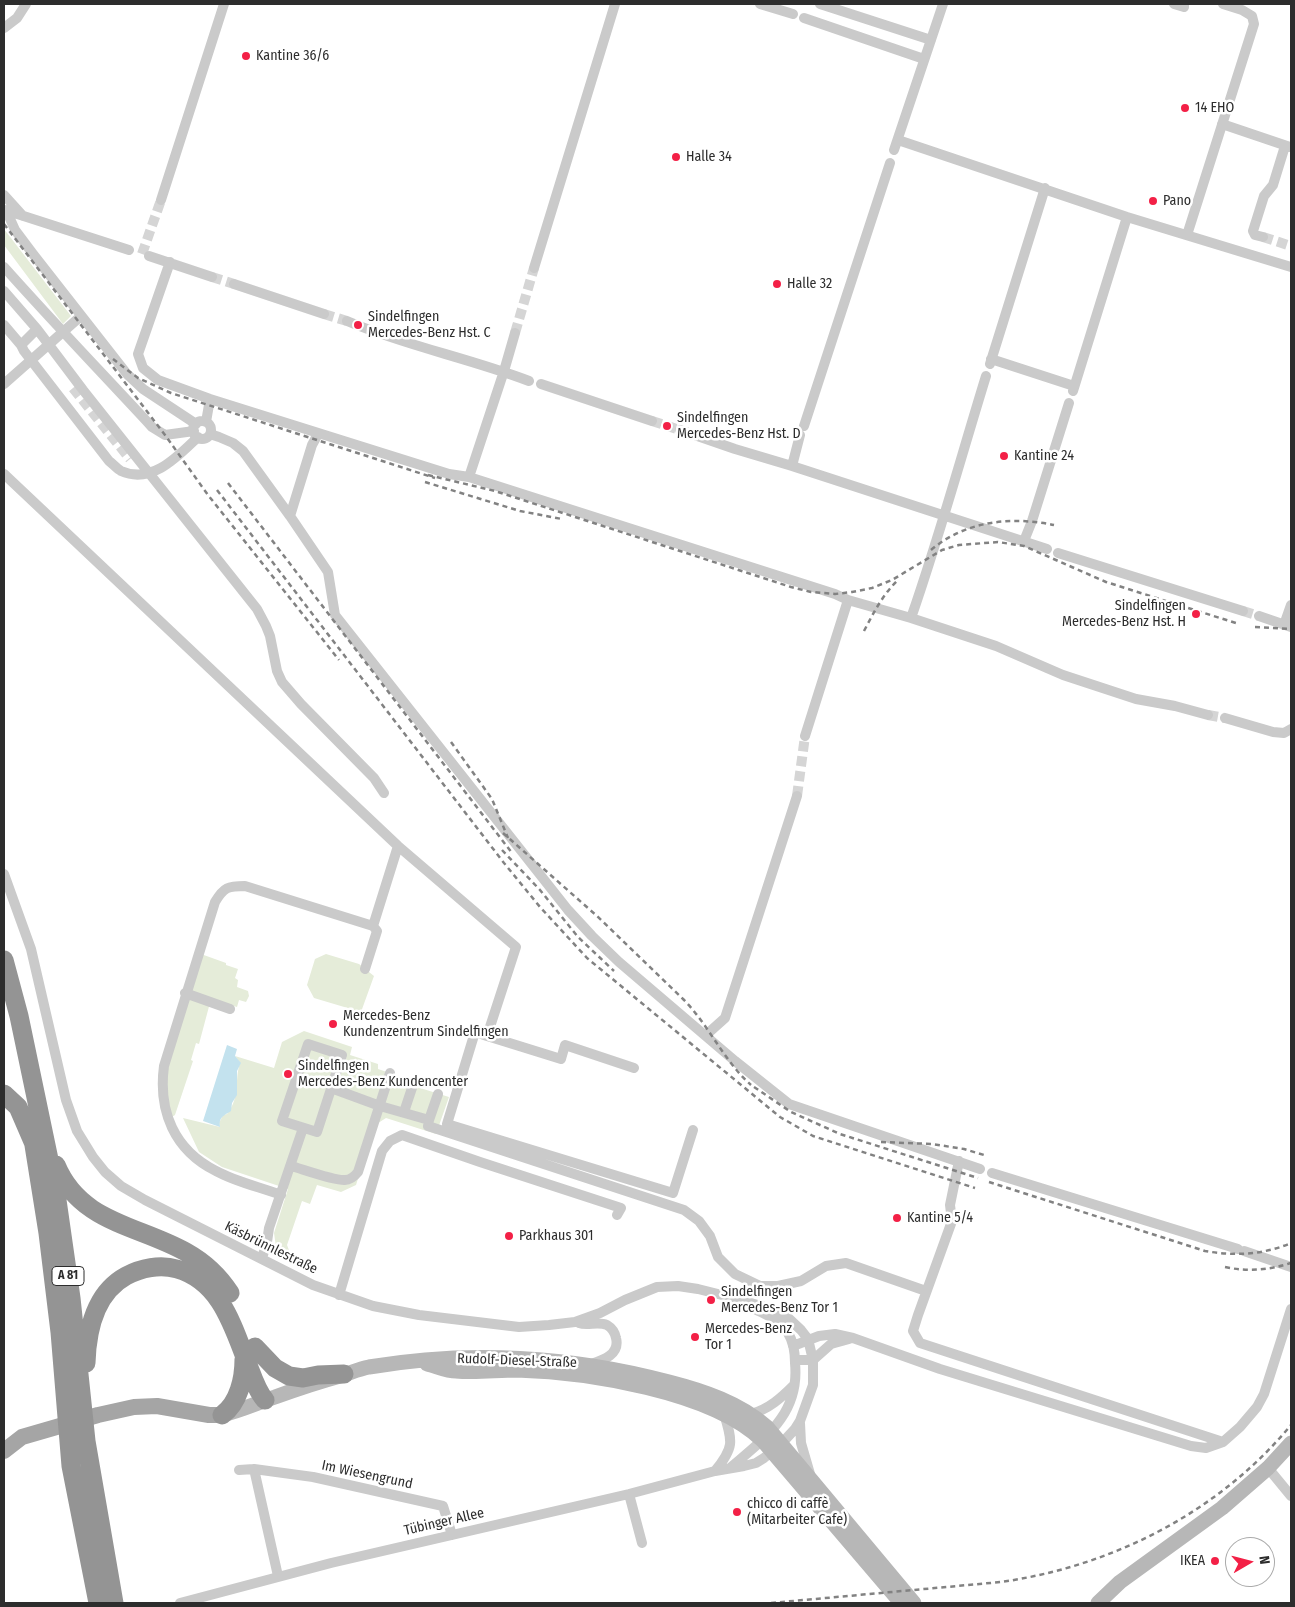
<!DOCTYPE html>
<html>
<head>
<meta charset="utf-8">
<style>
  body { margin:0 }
  #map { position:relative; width:1295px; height:1607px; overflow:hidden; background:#fff; font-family:"Fira Sans Condensed",sans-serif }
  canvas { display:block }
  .frame { position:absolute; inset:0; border:5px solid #2d2d2d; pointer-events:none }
  .north { position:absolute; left:1225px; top:1537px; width:50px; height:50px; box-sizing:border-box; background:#fff; border:1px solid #ababab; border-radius:50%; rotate:82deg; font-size:14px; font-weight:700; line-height:20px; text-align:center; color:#2d2d2d }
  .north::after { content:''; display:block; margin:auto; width:18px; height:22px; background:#f32046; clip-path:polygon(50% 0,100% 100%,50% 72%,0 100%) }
</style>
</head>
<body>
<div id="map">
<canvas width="1295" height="1607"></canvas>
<div class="frame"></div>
<div class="north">N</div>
</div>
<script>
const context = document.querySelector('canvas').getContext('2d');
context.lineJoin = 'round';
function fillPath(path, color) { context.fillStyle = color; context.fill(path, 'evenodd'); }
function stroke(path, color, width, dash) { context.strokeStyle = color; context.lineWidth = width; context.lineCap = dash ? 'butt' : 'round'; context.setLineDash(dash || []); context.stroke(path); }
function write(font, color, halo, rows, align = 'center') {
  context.font = font + ' "Fira Sans Condensed",sans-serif'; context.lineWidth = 5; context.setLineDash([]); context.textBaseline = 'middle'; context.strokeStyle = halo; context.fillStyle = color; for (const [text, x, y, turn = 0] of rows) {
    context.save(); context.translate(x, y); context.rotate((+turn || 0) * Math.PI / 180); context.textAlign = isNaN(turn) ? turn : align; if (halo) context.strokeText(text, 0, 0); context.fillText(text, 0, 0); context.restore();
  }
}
const green = new Path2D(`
  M4,229L71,316L63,324L4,245Z
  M201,954L226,963V965L238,969L235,978L238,980L237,987L248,991L249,996L246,1002L239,1000L237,1007L211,999L199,1044L196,1043L191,1060L193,1061L175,1115L172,1117L166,1096V1073Z
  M326,954L359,964L374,976L361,1012L314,998L307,985L315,959Z
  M304,1031L352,1047L350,1055L378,1064V1069L405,1078L404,1083L449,1097L436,1134L386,1118L375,1125L356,1185L341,1192L317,1185L310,1204L302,1201L287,1245L292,1258L277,1254L274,1233L288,1189L222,1167L199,1152L183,1118L220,1127L219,1123L223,1115L227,1114C241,1096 234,1081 240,1063L235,1056L274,1068L282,1042Z`);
const water = new Path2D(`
  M227,1045L237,1049L235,1056L241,1063L237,1071V1095L232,1103L231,1111C225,1115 218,1117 220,1127L203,1121Z`);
const minorTunnel = new Path2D(`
  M1263,237L1291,246
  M142,254L161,200
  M212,277L234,284
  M324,314L347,321
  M515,333L534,268
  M73,388L130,459
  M652,421L680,430
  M1243,611L1259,616
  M1208,715L1225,718
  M797,796L805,736`);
const minor = new Path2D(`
  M760,4L793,14
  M820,4L931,40
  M1174,4L1184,7V4
  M804,18L924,59
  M4,28L17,18L26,4
  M1222,124L1290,147
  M898,140L1127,217L1291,267
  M894,150L943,4
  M4,195L23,216
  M161,200L224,4
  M5,210L129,250
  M7,212L15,230L33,254L127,374L143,389L196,424
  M1187,235L1254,24L1252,16L1242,10L1223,4
  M1263,237L1255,235L1253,231L1264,196L1273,185L1285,146
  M149,256L212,277
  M170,262L138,354L143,368L158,380L210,399L449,474L469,477L835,594L848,600L911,618L996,646L1063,675L1136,699L1175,706L1208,715
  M4,267C52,321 102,373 152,427L165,435L194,431
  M534,268L615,4
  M234,284L324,314
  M4,291L37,329L83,390L257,609L266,626L270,636L277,671L282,682L301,704L374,778L384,793
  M347,321C406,346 469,358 529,381
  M4,325L21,345
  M37,329L21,345L24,351L109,461C113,464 117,469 121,471C152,485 178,456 198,437
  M991,359L1074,386
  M990,364L1045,188
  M4,384L81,316
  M541,384L652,421
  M1073,391L1127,217
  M193 430a9 9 0 1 1 18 0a9 9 0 1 1-18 0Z
  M206,422L210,399
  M804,426L890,163
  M680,430L735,449L792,466L1047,549
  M210,434L219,437L233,443L243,451L290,516L328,572L335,615L568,910L592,936L619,962L735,1061L789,1104L980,1169
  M792,466L800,435
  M4,474L398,846L516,947L487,1036L561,1059L565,1045L634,1068
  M469,477L504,371L515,333
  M290,516L312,445L318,434
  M1024,541L1032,521L1069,403
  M1058,553L1243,611
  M1259,616L1291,627
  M911,618C939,538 961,457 986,376
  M1284,625L1291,605
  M1225,718L1273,732L1284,733L1291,729
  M805,736L848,600
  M4,874L31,949L66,1100L77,1131L93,1157L105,1172L121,1186L145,1200L313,1285L373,1306L419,1315L519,1327L549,1325L575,1322L600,1313L625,1300L657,1287L678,1286L698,1289L726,1296L772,1309L785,1315L801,1330L808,1339L813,1360V1385L800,1421L795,1429L782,1443L764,1458L756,1463L744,1466L715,1471L629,1494L331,1563L180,1603
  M365,969L377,931L373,926L398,846
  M185,993L230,1009
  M706,1035L725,1018L797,796
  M487,1036L475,1032L447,1124L673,1193L693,1130
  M308,1044L342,1055L317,1132L282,1121Z
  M331,1088L380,1106L429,1120L438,1094
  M404,1112L413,1085
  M429,1120L428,1126L684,1210L699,1221L710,1236L718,1257L735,1274L760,1286H778L801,1281L826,1266L846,1263L926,1291
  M959,1161L950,1205L952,1221L918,1315L913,1331L920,1343L1223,1442
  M291,1166C302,1169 335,1181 345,1180C350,1180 354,1177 358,1172L390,1073
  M992,1173L1238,1249
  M281,1195C260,1187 236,1182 216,1171C174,1150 158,1111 164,1066L215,902C224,887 228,886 245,886L373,926
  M1244,1251L1291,1267
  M262,1258L267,1242L269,1228L303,1128
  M339,1295L382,1151L390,1141L402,1135L480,1162L621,1208L617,1215
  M579,1323C588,1326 598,1321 607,1325C612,1328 615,1333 616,1338C620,1354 604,1360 591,1364
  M793,1346L819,1336L835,1334L853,1338L940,1369L1191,1446L1206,1448L1223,1442L1240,1427L1257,1407L1264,1394L1291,1309
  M795,1360H813L831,1344L849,1339
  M751,1414C769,1409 781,1398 794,1385
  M800,1423L801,1443L810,1474
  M730,1468C765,1438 800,1414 795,1363C795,1353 793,1341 788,1333C782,1321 766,1315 755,1309
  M1268,1468L1291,1496
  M239,1470L254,1469
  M715,1471C734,1448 733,1442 724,1414
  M629,1494L642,1543
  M278,1576L254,1469L313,1477L443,1506L452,1535`);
const secondary = new Path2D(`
  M427,1364C436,1366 446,1371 456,1371C476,1373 497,1370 517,1370C586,1372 712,1391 763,1441L896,1597L903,1603
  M222,1415C240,1411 257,1403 275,1397C297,1389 318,1382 340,1376C350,1373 359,1369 369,1367C468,1350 572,1356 669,1382C704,1391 740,1403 767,1427L914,1603
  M1098,1603L1120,1582L1222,1508L1268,1468L1291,1443`);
const primary = new Path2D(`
  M4,1451L22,1437L98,1415L134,1407L157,1406L209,1415H222`);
const motorway = new Path2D(`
  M4,960L19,1016L56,1193L71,1298L86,1441L114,1603
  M4,1094L18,1107L34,1144
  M33,1139L48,1233L60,1332L71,1466L98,1603
  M56,1165C80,1223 138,1225 186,1252C204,1262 219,1276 230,1293
  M255,1347L275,1368L289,1376L303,1378L318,1375L344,1374
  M86,1363C87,1331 95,1293 126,1276C141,1268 160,1264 177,1269C223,1282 234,1331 250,1370C254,1381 258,1392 265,1400
  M222,1415C239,1403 244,1378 244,1359`);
const rail = new Path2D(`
  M4,224L165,435L208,495L339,660
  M113,359L138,378L171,393L435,478
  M428,475L495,491L791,587L811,592L835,594L852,592L872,588L892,580L942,550L959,545L998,542L1024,546L1106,582L1239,624
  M425,482L520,511L562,519
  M228,483L512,853
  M217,490L504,863L540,907L587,958L780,1117L813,1136L975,1188
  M931,550C965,521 1011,516 1054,525
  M1255,627L1291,629
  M864,631C874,612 883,594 899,579
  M451,742L492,799L508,838
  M503,833L597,916L683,999C709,1025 723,1060 751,1085
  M502,850L540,890L578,937L614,971
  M754,1087L791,1112L840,1134L978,1178
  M881,1142L932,1144L964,1149L984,1155
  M989,1182L1205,1251C1234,1256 1263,1255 1291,1243
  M1225,1267C1248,1272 1269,1270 1291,1263
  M771,1603L1001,1582C1113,1566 1219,1512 1291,1425`);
const markers = [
  [246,56,5,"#f32046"],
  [1185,108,5,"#f32046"],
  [676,157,5,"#f32046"],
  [1153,201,5,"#f32046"],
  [777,284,5,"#f32046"],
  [358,325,5,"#f32046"],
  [667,426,5,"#f32046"],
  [1004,456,5,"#f32046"],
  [1196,614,5,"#f32046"],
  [333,1024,5,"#f32046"],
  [288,1074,5,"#f32046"],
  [897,1218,5,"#f32046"],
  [509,1236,5,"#f32046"],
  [711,1300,5,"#f32046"],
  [695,1337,5,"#f32046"],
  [737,1512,5,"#f32046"],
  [1215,1561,5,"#f32046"]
];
const shields = [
  [68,1276,32]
];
const shieldNames = [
  ["A 81",68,1276]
];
const poiNames = [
  ["Kantine 36/6",256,56],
  ["14 EHO",1195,108],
  ["Halle 34",686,157],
  ["Pano",1163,201],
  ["Halle 32",787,284],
  ["Sindelfingen",368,317],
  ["Mercedes-Benz Hst. C",368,333],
  ["Sindelfingen",677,418],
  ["Mercedes-Benz Hst. D",677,434],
  ["Kantine 24",1014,456],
  ["Sindelfingen",1186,606,"right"],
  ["Mercedes-Benz Hst. H",1186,622,"right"],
  ["Mercedes-Benz",343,1016],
  ["Kundenzentrum Sindelfingen",343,1032],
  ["Sindelfingen",298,1066],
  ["Mercedes-Benz Kundencenter",298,1082],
  ["Kantine 5/4",907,1218],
  ["Parkhaus 301",519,1236],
  ["Sindelfingen",721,1292],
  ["Mercedes-Benz Tor 1",721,1308],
  ["Mercedes-Benz",705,1329],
  ["Tor 1",705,1345],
  ["chicco di caffè",747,1504],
  ["(Mitarbeiter Cafe)",747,1520],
  ["IKEA",1205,1561,"right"]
];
const streetNames = [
  ["Käsbrünnlestraße",271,1248,26],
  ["Rudolf-Diesel-Straße",517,1361,2],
  ["Im Wiesengrund",367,1475,12],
  ["Tübinger Allee",444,1522,-13]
];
fillPath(green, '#e5ecd9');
fillPath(water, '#c3e2ee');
stroke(minorTunnel, '#d5d5d5', 10, [10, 5]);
stroke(minor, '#cacaca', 10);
stroke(secondary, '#b7b7b7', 15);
stroke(primary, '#a5a5a5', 16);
stroke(motorway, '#949494', 19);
stroke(rail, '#828282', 2.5, [5, 4]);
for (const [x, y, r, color] of markers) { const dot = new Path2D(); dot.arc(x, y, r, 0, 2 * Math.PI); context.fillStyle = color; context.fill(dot); stroke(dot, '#fff', 2); }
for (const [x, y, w] of shields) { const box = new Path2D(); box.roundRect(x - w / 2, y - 9.5, w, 19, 4); context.fillStyle = '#fff'; context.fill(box); stroke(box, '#2d2d2d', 1); }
write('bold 12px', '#2d2d2d', null, shieldNames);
write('14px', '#2d2d2d', '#fff', poiNames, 'left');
write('14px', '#2d2d2d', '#fff', streetNames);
</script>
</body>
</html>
